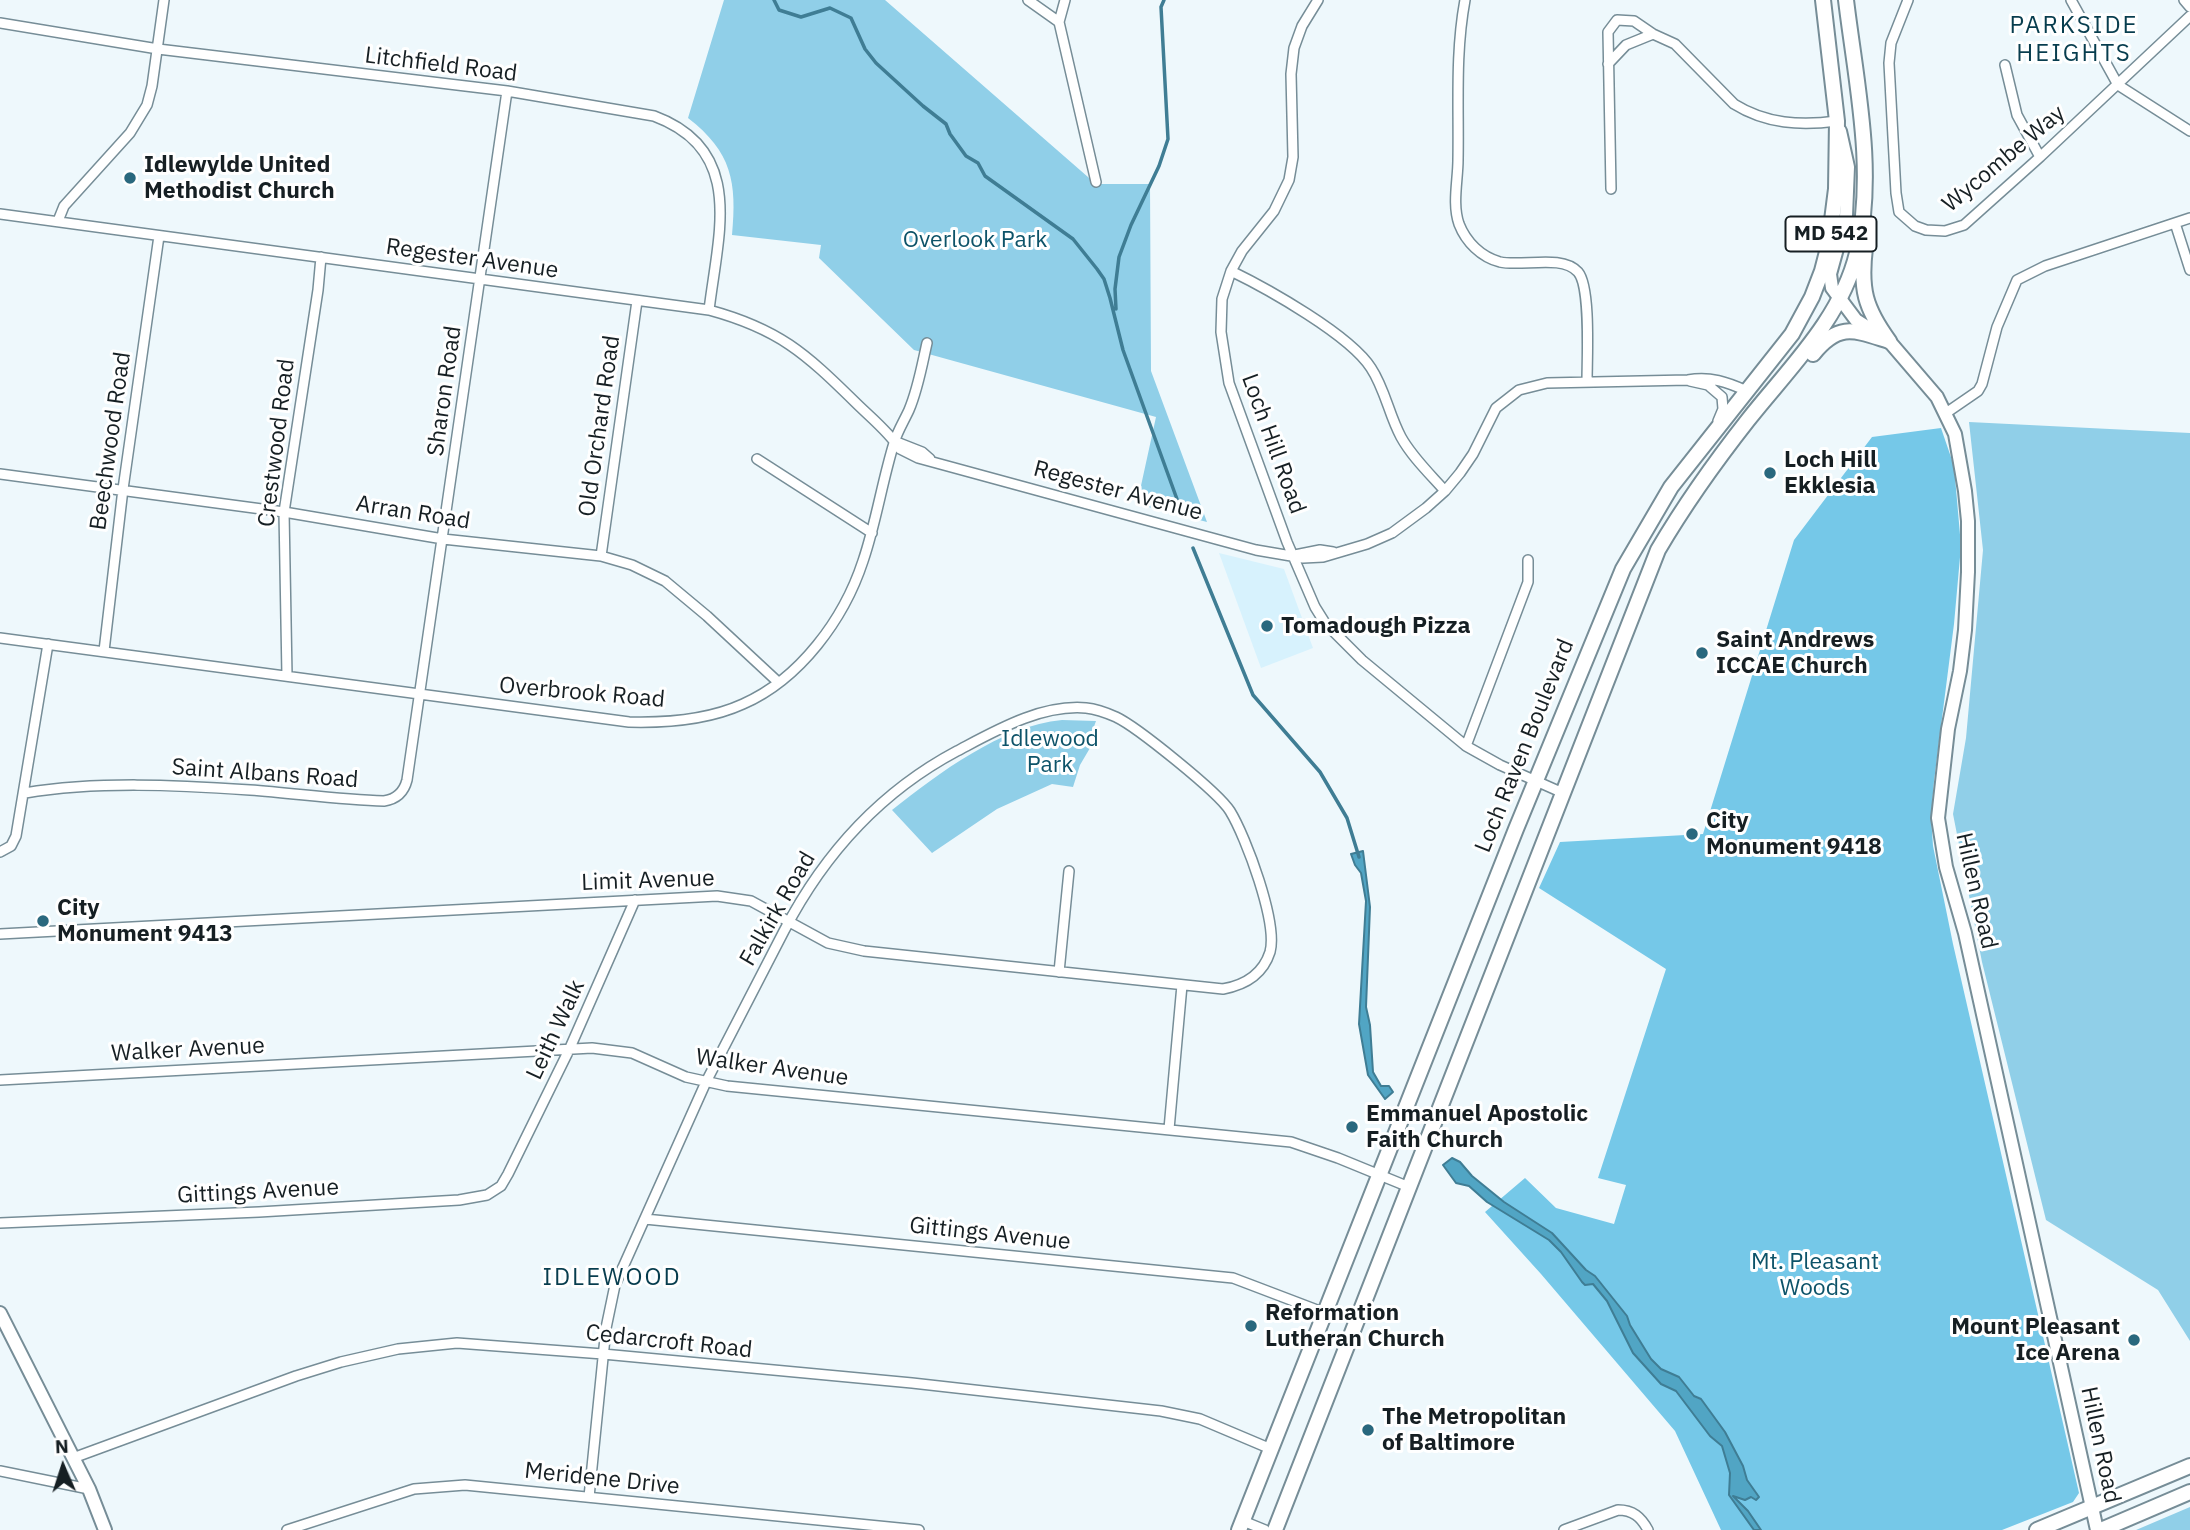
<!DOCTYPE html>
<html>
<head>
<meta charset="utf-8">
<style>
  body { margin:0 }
  #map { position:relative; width:2190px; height:1530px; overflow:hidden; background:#eef8fc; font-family:"IBM Plex Sans",sans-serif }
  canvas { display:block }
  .north { position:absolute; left:28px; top:1432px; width:70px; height:70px; -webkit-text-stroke:5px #fff; paint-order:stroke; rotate:357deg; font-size:19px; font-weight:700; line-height:28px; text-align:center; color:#161f23 }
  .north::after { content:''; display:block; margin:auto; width:24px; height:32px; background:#161f23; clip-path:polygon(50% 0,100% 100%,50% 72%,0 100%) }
</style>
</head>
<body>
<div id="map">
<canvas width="2190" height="1530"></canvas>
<div class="north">N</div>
</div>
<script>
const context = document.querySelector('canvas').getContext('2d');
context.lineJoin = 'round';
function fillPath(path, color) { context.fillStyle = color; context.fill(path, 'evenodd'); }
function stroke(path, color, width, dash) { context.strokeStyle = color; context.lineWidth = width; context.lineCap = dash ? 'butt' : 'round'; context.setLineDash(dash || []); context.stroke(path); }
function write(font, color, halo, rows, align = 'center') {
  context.font = font + ' "IBM Plex Sans",sans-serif'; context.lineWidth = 6; context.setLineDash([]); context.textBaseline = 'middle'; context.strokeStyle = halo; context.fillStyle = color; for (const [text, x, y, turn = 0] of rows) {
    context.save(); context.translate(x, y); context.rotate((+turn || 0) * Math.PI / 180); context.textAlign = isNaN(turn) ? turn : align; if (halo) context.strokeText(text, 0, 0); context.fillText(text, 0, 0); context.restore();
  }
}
const built = new Path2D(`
  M1219,553L1284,569L1313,648L1261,668Z`);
const green = new Path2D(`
  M724,0H885L1096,184H1150L1151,371L1207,522L1137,504L1156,417L914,350L819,258L821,245L732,235C737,182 732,152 688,118Z
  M1969,422L2190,433V1341L2158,1290L2046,1220L1982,962L1953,814L1966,738L1983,550Z
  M1062,720L1096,721L1087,746L1090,748L1080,765L1073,787L1052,784L997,809L932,853L892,810C939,773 1001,726 1062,720Z
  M2190,1507V1530H2136Z`);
const forest = new Path2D(`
  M1941,428L1954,466L1961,546L1954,624L1934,781L1931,817L1933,846L1953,944L2079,1493L2073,1502L2002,1530H1721L1675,1431L1541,1274L1485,1212L1525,1178L1556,1208L1614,1224L1626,1185L1598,1178L1666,969L1539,888L1560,842L1703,834L1794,540L1872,437Z`);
const water = new Path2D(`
  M1363,851L1370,907L1366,1007L1370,1025L1373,1072L1381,1086H1389L1393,1092L1385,1099L1368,1075L1359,1024L1366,901L1361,873L1355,865L1351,854Z
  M1452,1158L1460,1162L1472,1176L1504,1202L1552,1233L1586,1270L1595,1276L1627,1316L1630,1325L1651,1359L1661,1369L1679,1377L1694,1396L1701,1399L1725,1432L1743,1466L1747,1480L1759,1497L1756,1500L1751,1497L1745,1500L1733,1496L1748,1511L1761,1530H1754L1729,1495L1730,1473L1722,1446L1710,1436L1676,1391L1661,1384L1633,1353L1607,1301L1593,1284L1585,1285L1582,1282L1561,1252L1549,1240L1487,1202L1469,1186L1456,1183L1443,1165Z`);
const stream = new Path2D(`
  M774,0L779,10L801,17L830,8L851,18L865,49L876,63L923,106L946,124L950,134L966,156L978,163L985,176L1073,239L1097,269L1104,279L1110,298L1123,350L1182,513
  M1116,309L1115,289L1119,257L1131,225L1159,166L1168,139L1161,7L1164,0
  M1193,548L1253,695L1320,772L1347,818L1359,857`);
const street = new Path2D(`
  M1028,0L1059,22
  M1065,0L1059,22L1096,182
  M1318,0L1302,26L1294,48L1291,74L1293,157L1289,180L1274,211L1242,251L1231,271L1222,299L1221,332L1229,383L1287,542L1315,607L1325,623L1362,660L1466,746L1500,765L1563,793
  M1465,0C1455,54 1459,106 1458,160C1458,180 1452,204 1459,224C1466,242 1481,257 1500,262C1522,267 1562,254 1578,272C1591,287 1587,359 1587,382
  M1908,0L1891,43L1889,63L1896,193L1899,212L1915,226L1926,230L1945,231L1964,225L2040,157L2190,16
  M2071,0L2118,85L2190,131
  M2184,0L2190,7
  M0,23L158,49L507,91L654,116C746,150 718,234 709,310
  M1608,64L1626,45L1653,34
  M2005,65L2017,115L2040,157
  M1611,189L1608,32L1617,20L1634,21L1653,34L1675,44L1734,104C1766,124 1801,126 1837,121
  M0,214L709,310C779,329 805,353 855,402C870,417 888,431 900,449L918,458L1256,550L1303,558L1323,557L1367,544L1392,533L1426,508L1445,491L1460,473L1473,454L1496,408L1519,390L1547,383L1688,380C1710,376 1727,382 1747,391
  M58,221L64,206L130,133L147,105L152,86L164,0
  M2175,223L2190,270
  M1231,271C1268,289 1350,335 1371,368C1385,389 1389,415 1401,437C1412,457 1430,474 1445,491
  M1690,381L1708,385L1722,397L1723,409L1718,421
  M1946,413L1978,391L1982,384L1997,327L2017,280L2045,266L2190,218
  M894,441L922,452L930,459
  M757,459L872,533
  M0,474L284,512L443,539L601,556L632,565L665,581L707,616L778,682
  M1295,555L1320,550L1333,552
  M601,556L637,301
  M0,638L629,722C667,723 708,720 743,704C800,679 844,619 863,561C876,523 882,482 894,443C897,432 904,421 909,410C918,389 922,365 927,343
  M104,651L123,489L159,236
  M287,676L284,512L318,290L321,257
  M1466,746L1528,582V560
  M25,793C98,781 176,785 250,790C294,793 339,800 384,801C397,799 404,792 407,780L507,91
  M0,852L11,846L16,836L48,644
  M0,934L717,896L751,901L828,943L864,951L1223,989C1245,985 1263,974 1270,952C1278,923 1246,837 1230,811C1218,792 1137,727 1116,717C1107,713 1096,709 1086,708C1041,704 995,731 957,751C880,792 824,854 784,931L706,1082L615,1285L606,1328L589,1497
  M1059,972L1069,871
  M0,1080L592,1048L632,1053L686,1077L727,1086L1291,1142L1338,1158L1409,1187
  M1169,1129L1182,985
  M645,1219L1233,1278L1325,1313
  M0,1223L259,1212L459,1200L487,1195L501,1186L508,1174L569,1050L635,900
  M73,1458L296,1376L341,1362L398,1349L457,1343L603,1354L912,1383L1161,1411L1200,1419L1271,1449
  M0,1471L89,1489
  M1243,1521L1265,1530
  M287,1530L414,1489L465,1485L919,1530
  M1564,1530L1618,1510C1633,1510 1641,1517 1648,1530`);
const secondary = new Path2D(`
  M1840,131L1848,167L1846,216L1830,274L1832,288L1856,320L1889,341L1937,397L1955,434L1965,491L1968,521V572L1965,630L1960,671L1948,729L1938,818L1946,867L1965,933L2097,1530
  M0,1313L89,1489L105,1530`);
const primary = new Path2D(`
  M1865,248C1860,289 1865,308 1889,341
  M1813,354C1839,322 1854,330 1889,341
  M1239,1530L1516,829L1623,569L1671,487L1792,334L1812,297L1822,271L1829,244L1836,189L1837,121L1823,0
  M1275,1530L1658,550C1685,504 1715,462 1748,420C1789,368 1841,319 1857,253C1876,170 1856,83 1846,0
  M2037,1530L2190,1466
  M2101,1530L2190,1492`);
const markers = [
  [130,178,7,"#2a687e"],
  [1770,473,7,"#2a687e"],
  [1267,626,7,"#2a687e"],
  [1702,653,7,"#2a687e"],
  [1692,834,7,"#2a687e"],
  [43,921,7,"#2a687e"],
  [1352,1127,7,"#2a687e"],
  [1251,1326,7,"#2a687e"],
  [2134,1340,7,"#2a687e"],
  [1368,1430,7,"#2a687e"]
];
const shields = [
  [1831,234,91]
];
const shieldNames = [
  ["MD 542",1831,234]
];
const streetNames = [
  ["Litchfield Road",441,65,7],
  ["Wycombe Way",2004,159,-40],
  ["Regester Avenue",472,259,8],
  ["Sharon Road",445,391,-82],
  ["Old Orchard Road",600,426,-82],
  ["Beechwood Road",111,441,-82],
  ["Crestwood Road",277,443,-83],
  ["Loch Hill Road",1273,444,70],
  ["Regester Avenue",1118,491,15],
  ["Arran Road",413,513,9],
  ["Overbrook Road",582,693,5],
  ["Loch Raven Boulevard",1525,746,-68],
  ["Saint Albans Road",265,774,4],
  ["Limit Avenue",648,881,-2],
  ["Hillen Road",1976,891,77],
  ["Falkirk Road",778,909,-60],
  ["Leith Walk",556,1030,-65],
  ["Walker Avenue",188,1050,-3],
  ["Walker Avenue",772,1068,8],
  ["Gittings Avenue",258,1192,-3],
  ["Gittings Avenue",990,1234,6],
  ["Cedarcroft Road",669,1342,6],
  ["Hillen Road",2100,1445,78],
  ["Meridene Drive",602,1479,6]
];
const poiNames = [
  ["Idlewylde United",144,165],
  ["Methodist Church",144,191],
  ["Loch Hill",1784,460],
  ["Ekklesia",1784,486],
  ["Tomadough Pizza",1281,626],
  ["Saint Andrews",1716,640],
  ["ICCAE Church",1716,666],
  ["City",1706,821],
  ["Monument 9418",1706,847],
  ["City",57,908],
  ["Monument 9413",57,934],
  ["Emmanuel Apostolic",1366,1114],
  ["Faith Church",1366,1140],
  ["Reformation",1265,1313],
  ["Lutheran Church",1265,1339],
  ["Mount Pleasant",2120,1327,"right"],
  ["Ice Arena",2120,1353,"right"],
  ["The Metropolitan",1382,1417],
  ["of Baltimore",1382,1443]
];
const parkNames = [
  ["Overlook Park",975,240],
  ["Idlewood",1050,739],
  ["Park",1050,765],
  ["Mt. Pleasant",1815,1262],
  ["Woods",1815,1288]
];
const neighbourhoodNames = [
  ["PARKSIDE",2074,26],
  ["HEIGHTS",2074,54],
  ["IDLEWOOD",612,1278]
];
fillPath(built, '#d7f2fd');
fillPath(green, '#90cfe8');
fillPath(forest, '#75c8e8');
fillPath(water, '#51a5c4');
stroke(water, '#3f7d94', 2);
stroke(stream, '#3f7d94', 3.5);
stroke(street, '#768d97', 12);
stroke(secondary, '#768d97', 16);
stroke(primary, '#768d97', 18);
stroke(street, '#fff', 9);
stroke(secondary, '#fff', 12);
stroke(primary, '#fff', 14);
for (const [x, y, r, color] of markers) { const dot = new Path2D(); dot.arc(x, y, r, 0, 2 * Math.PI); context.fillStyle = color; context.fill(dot); stroke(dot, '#fff', 2.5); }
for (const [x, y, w] of shields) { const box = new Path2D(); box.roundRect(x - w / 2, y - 17.5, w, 35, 5); context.fillStyle = '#fff'; context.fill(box); stroke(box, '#161f23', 2); }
write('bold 21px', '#161f23', null, shieldNames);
write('23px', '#161f23', '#fff', streetNames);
write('bold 23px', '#161f23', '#fff', poiNames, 'left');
write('23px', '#0d5369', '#fff', parkNames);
context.letterSpacing = '2px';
write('24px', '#073d4e', '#fff', neighbourhoodNames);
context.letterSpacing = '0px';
</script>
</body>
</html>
